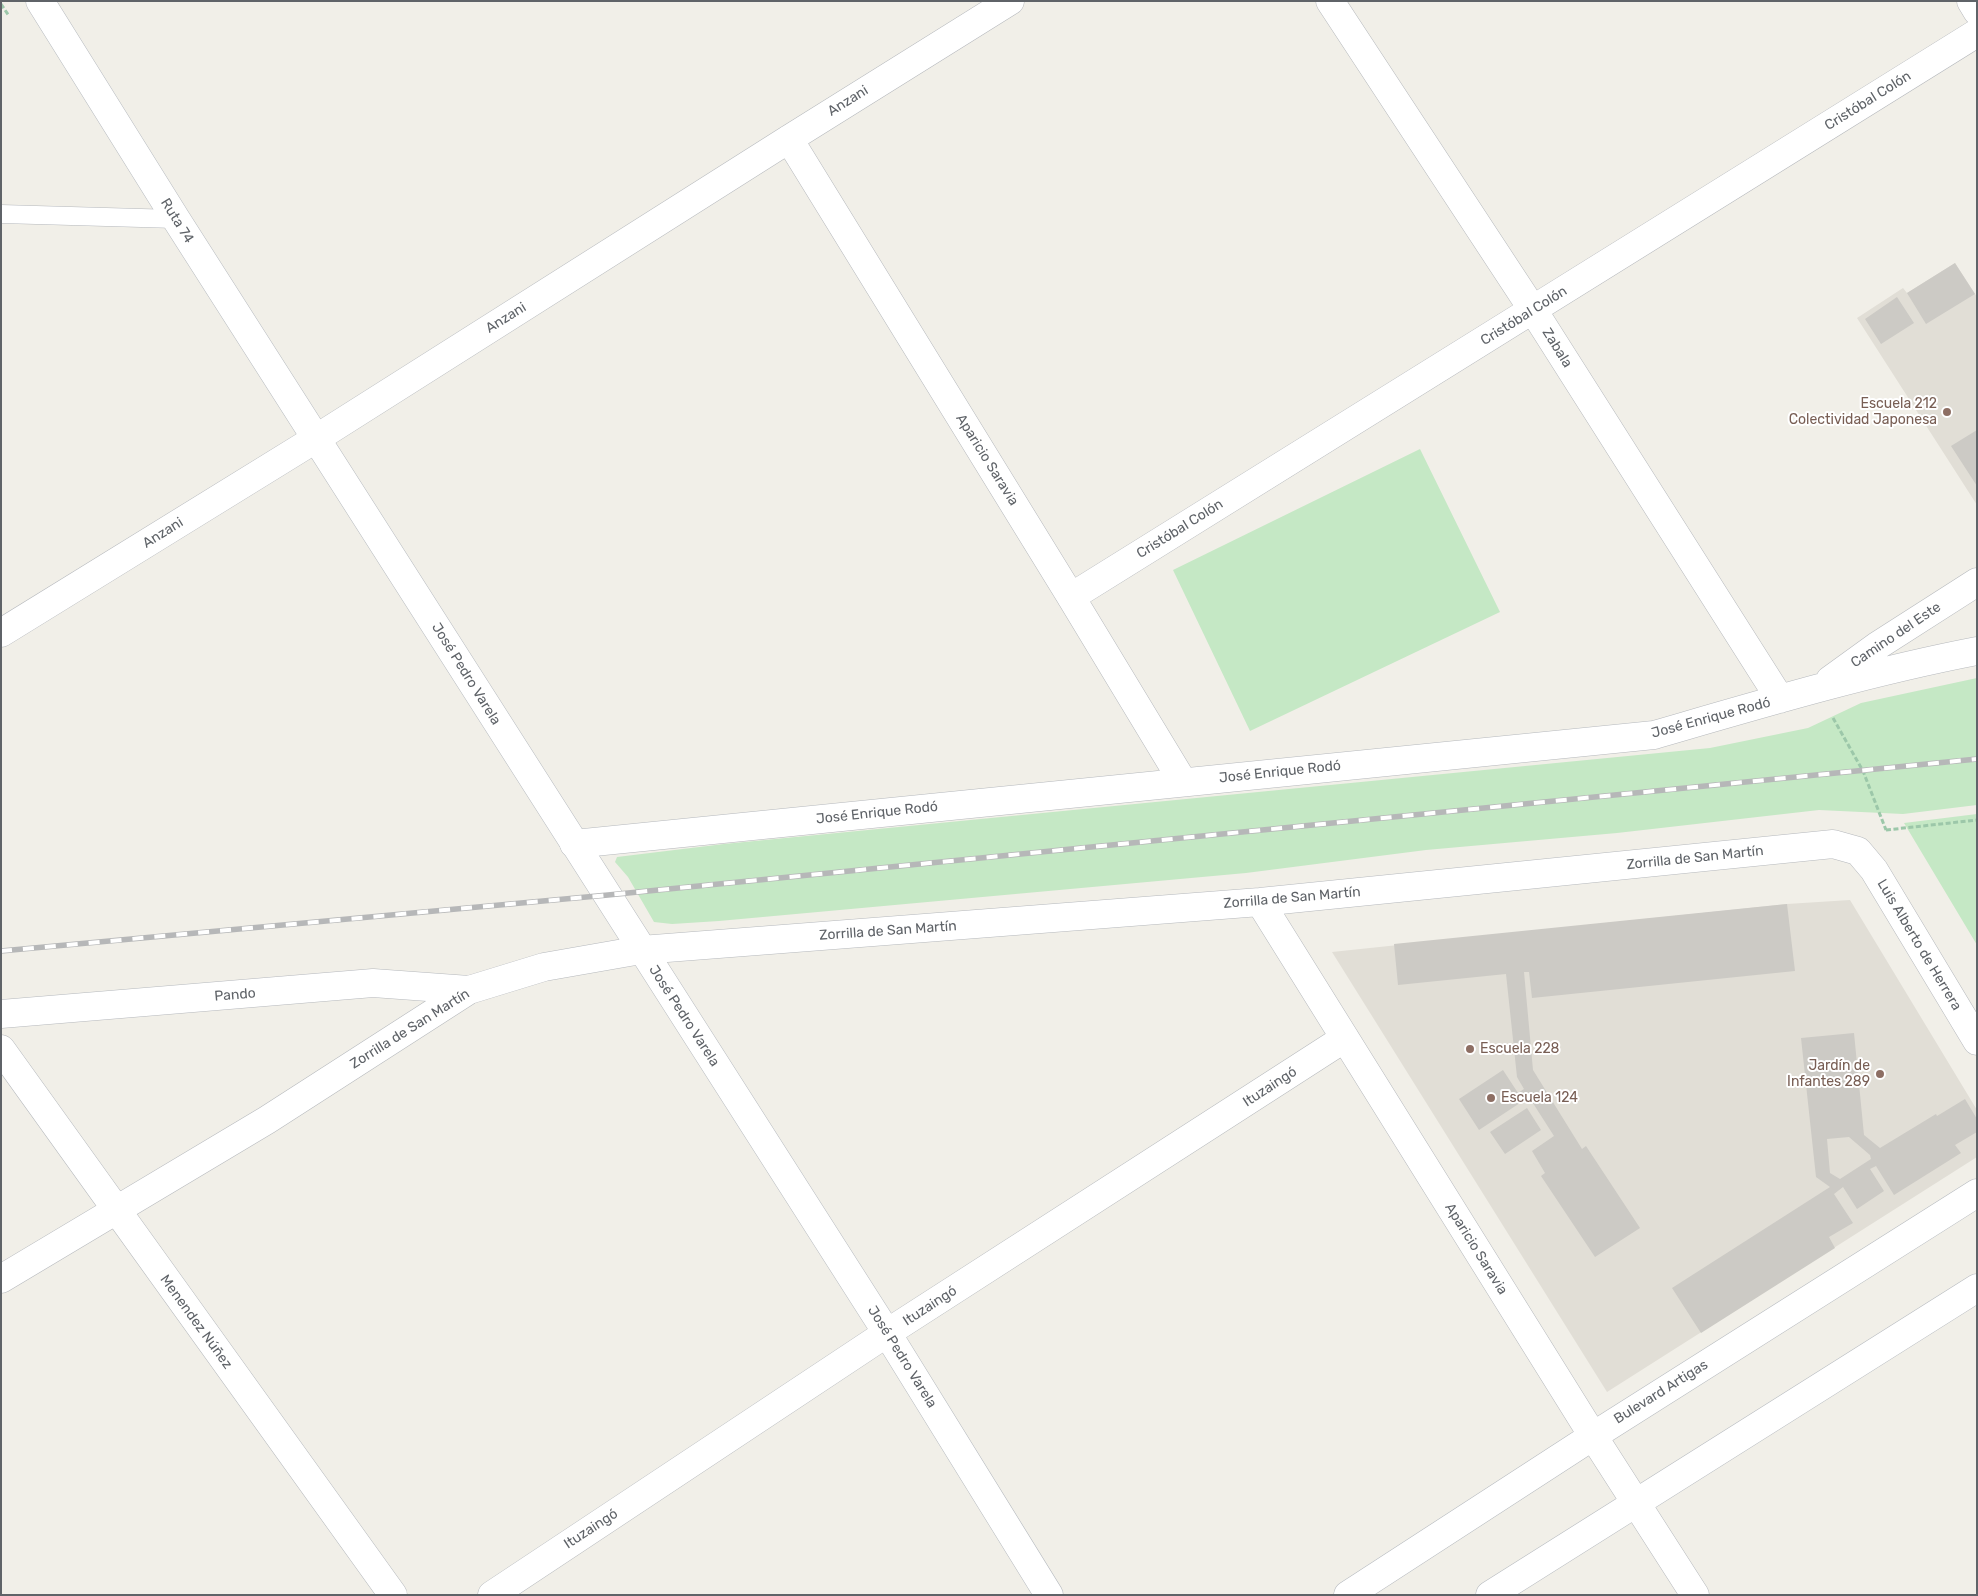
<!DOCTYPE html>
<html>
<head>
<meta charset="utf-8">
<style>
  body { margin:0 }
  #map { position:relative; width:1978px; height:1596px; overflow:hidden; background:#f1efe8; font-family:Rubik,sans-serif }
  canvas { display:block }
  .frame { position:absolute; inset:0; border:2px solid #5f6368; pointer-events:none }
</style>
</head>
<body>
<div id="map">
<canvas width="1978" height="1596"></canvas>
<div class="frame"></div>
</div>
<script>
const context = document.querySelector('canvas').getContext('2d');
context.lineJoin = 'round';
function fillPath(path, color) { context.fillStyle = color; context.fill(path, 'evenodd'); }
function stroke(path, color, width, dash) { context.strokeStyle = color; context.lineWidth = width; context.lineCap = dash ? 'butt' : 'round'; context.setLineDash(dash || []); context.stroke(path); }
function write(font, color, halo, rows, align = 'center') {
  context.font = font + ' Rubik,sans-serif'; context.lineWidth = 4; context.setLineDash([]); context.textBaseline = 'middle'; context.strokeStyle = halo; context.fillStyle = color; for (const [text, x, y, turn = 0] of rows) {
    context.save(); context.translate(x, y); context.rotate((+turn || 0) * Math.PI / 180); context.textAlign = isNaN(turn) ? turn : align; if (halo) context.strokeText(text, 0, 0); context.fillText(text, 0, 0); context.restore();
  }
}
const education = new Path2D(`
  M1955,263L1977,297V505L1857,318L1903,288L1907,293Z
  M1850,900L1977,1110V1157L1607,1392L1332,952L1787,904Z`);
const green = new Path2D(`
  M1420,449L1500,612L1250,731L1173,570Z
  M1977,678V805L1903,814L1819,810L1617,833L1426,850L1246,873L719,921L672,924L654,922L628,877L615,862L617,857L724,844L1710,748L1808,728L1861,703Z
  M1977,814V945L1904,823Z`);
const building = new Path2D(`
  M1955,263L1975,294L1926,324L1907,293Z
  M1897,297L1914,323L1881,344L1865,319Z
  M1977,430V486L1951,446Z
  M1787,904L1795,971L1532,998L1529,972H1524L1533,1070L1582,1149L1586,1146L1640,1228L1595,1257L1541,1176L1545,1173L1532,1151L1554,1136L1529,1097L1479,1130L1459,1099L1503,1070L1518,1093L1524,1089L1517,1077L1506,974L1398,985L1394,944Z
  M1854,1033L1864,1135L1880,1148L1936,1114L1937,1116L1965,1099L1977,1119V1132L1955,1145L1961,1153L1894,1195L1876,1166L1870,1169L1884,1191L1857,1209L1843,1187L1834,1194L1853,1223L1829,1237L1835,1248L1701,1333L1672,1288L1830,1187L1816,1177L1801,1038ZM1849,1137L1870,1155L1871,1159L1840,1179L1830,1173L1827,1139Z
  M1527,1108L1541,1130L1505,1154L1490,1132Z`);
const path = new Path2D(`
  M1,4L9,16
  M1833,718L1863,771L1886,830
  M1886,830L1977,820`);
const lane = new Path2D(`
  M1,214L176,219`);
const street = new Path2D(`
  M1330,1L1533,310L1780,699
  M1971,1L1977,11
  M789,139L1071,597L1183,782
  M1071,597L1977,33
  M1,633L317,438L789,139L1010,1
  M1830,680L1877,646L1977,582
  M574,844L1654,735C1761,704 1868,672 1977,651
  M1260,902L1593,1436L1695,1595
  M1,1014L373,983L469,990
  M1,1049L393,1595
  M1,1279L267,1120L469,990L544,967L641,950L1260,902L1833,844L1858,851L1874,870L1977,1041
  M492,1595L887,1333L1345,1038`);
const secondary = new Path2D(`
  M40,1L176,219L887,1333L1049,1595
  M1348,1595L1593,1436L1977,1193
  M1490,1595L1977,1288`);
const rail = new Path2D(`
  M1,951L608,895L1977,759`);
const markers = [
  [1947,412,5,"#8d6e63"],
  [1470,1049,5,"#8d6e63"],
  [1880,1074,5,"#8d6e63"],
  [1491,1098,5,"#8d6e63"]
];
const streetNames = [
  ["Anzani",848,101,-32],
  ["Cristóbal Colón",1868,101,-32],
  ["Ruta 74",177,221,58],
  ["Cristóbal Colón",1524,316,-32],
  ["Anzani",506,318,-32],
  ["Zabala",1557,348,58],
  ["Aparicio Saravia",987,460,58],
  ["Cristóbal Colón",1180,529,-32],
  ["Anzani",163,533,-32],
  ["Camino del Este",1896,635,-34],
  ["José Pedro Varela",466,674,58],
  ["José Enrique Rodó",1711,718,-15],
  ["José Enrique Rodó",1280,772,-6],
  ["José Enrique Rodó",877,813,-6],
  ["Zorrilla de San Martín",1695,858,-6],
  ["Zorrilla de San Martín",1292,898,-5],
  ["Zorrilla de San Martín",888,931,-4],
  ["Luis Alberto de Herrera",1919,945,59],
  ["Pando",235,995,-5],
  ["José Pedro Varela",684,1016,57],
  ["Zorrilla de San Martín",410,1029,-32],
  ["Ituzaingó",1270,1087,-33],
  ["Aparicio Saravia",1476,1249,58],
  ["Ituzaingó",930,1306,-33],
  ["Menendez Núñez",196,1322,54],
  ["José Pedro Varela",902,1357,58],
  ["Bulevard Artigas",1661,1392,-32],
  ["Ituzaingó",591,1529,-33]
];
const educationNames = [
  ["Escuela 212",1937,404],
  ["Colectividad Japonesa",1937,420],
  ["Escuela 228",1480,1049,"left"],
  ["Jardín de",1870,1066],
  ["Infantes 289",1870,1082],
  ["Escuela 124",1501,1098,"left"]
];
fillPath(education, '#e1ded6');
fillPath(green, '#c5e8c5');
fillPath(building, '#cccac5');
stroke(lane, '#b5b8bc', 19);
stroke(street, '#b5b8bc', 29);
stroke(secondary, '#b6babf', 29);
stroke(path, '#9cc7a9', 3, [5, 2.5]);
stroke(lane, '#fff', 18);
stroke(street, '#fff', 28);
stroke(secondary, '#fff', 28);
stroke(rail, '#b6b7b8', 5.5);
stroke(rail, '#fff', 4, [11]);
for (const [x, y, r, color] of markers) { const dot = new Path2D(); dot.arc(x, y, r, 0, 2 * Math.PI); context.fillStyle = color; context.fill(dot); stroke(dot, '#fff', 2); }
write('14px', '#5f6368', '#fff', streetNames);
write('14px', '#785e54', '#fff', educationNames, 'right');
</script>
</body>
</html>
